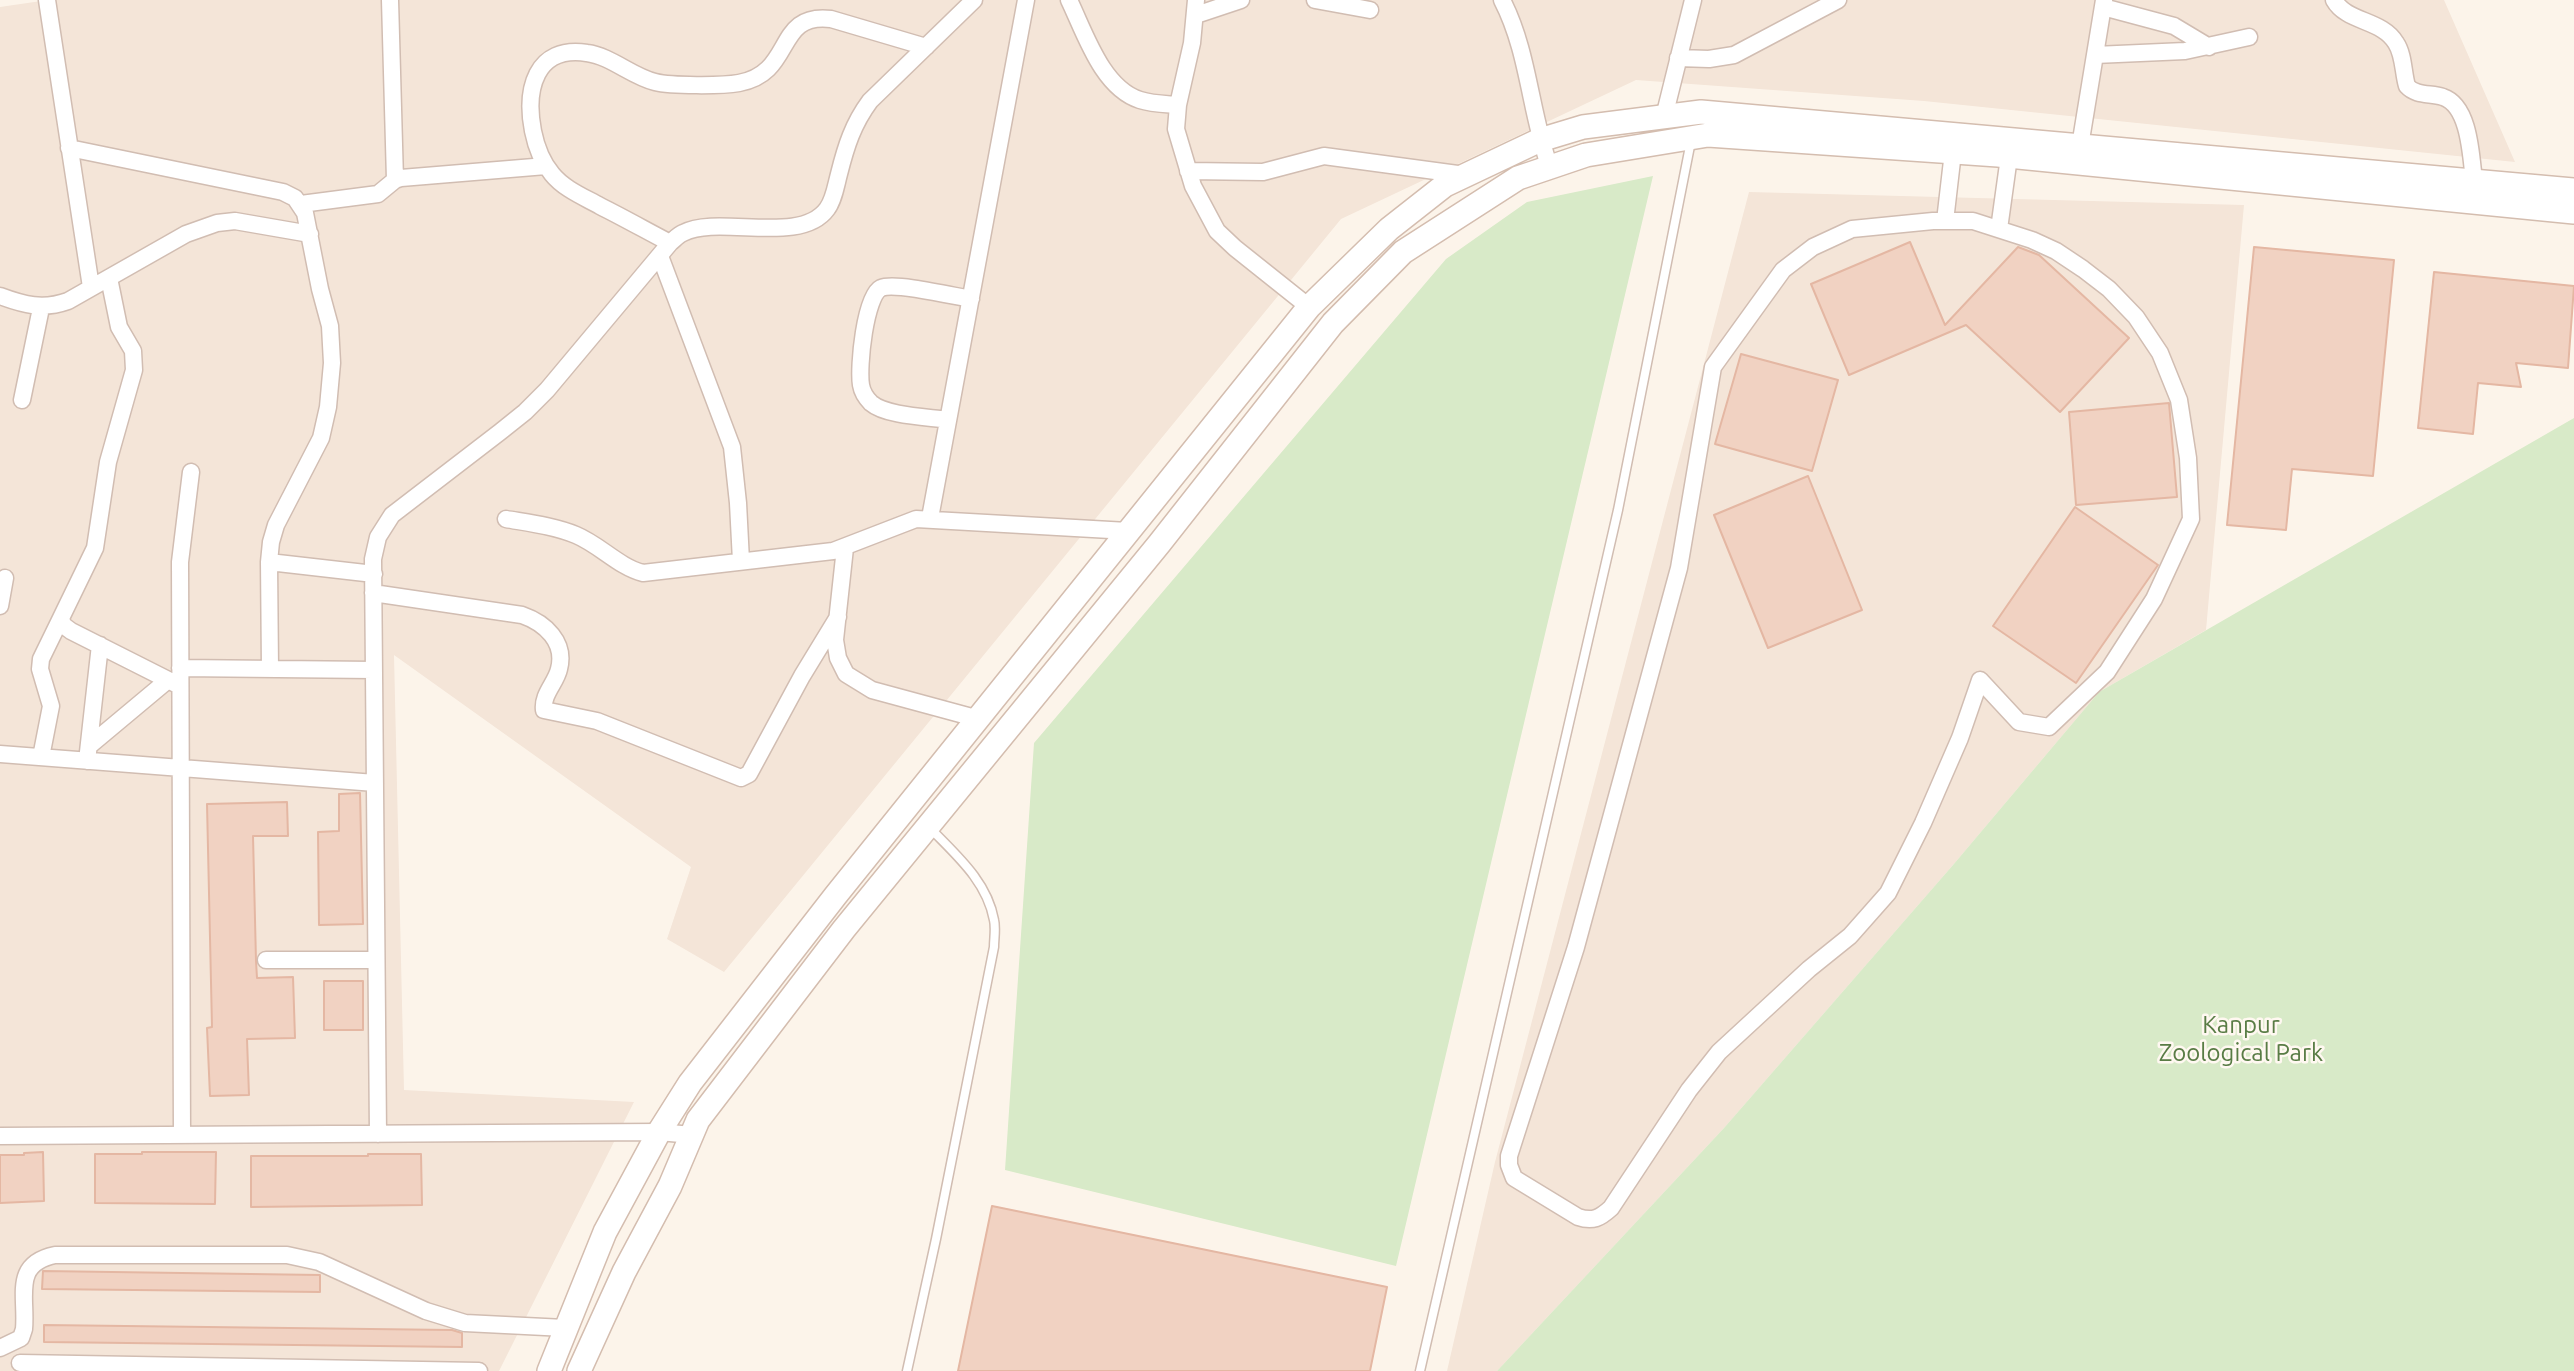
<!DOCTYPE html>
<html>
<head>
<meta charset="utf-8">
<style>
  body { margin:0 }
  canvas { display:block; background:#fcf4ea }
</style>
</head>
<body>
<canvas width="2574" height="1371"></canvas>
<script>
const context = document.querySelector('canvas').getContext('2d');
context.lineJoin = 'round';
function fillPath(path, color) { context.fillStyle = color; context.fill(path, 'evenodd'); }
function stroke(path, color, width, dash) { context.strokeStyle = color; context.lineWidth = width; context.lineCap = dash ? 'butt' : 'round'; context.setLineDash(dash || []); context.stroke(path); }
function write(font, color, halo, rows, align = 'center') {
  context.font = font + ' Ubuntu,sans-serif'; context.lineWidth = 5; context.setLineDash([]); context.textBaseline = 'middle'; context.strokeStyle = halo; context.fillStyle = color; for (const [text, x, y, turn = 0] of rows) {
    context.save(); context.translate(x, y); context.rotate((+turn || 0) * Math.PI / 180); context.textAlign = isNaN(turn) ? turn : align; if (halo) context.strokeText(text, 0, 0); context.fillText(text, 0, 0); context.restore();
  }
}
const residential = new Path2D(`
  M48,0H2444L2515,162L1924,101L1636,80L1341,219L724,972L667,939L691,867L394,655L404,1090L634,1102L499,1371H0V7Z
  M1749,192L2244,205L2206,630L2099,692L1953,865L1724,1128L1497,1371H1447L1495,1162Z`);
const green = new Path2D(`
  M1653,176L1396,1266L1005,1170L1034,743L1446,259L1527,202Z
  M2574,418V1371H1497L1724,1128L1953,865L2099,692Z`);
const building = new Path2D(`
  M1910,242L1945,325L2018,247L2039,255L2129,338L2060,412L1966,325L1849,375L1811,284Z
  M2254,247L2394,260L2373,476L2292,469L2286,530L2227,525Z
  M2434,272L2574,286L2568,368L2516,363L2521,387L2478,383L2473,434L2418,428Z
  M1741,354L1838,380L1812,471L1715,444Z
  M2169,403L2177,497L2076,505L2069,412Z
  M1808,476L1862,610L1768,648L1714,515Z
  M2075,507L2158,565L2076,683L1993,626Z
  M360,793L363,924L319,925L318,832L339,831V794Z
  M287,802L288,836H253L256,961L257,978L293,977L295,1038L247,1039L249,1095L210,1096L207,1028L212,1027L207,804Z
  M324,981H363V1030H324Z
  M43,1152L44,1201L0,1203V1155H24V1153Z
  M142,1152H216L215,1204L95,1203V1154H142Z
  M368,1154H421L422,1205L251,1207V1156H368Z
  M992,1206L1387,1287L1370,1371H958Z
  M43,1271L320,1275V1292L42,1289Z
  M44,1325L452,1330L462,1333V1347L44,1342Z`);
const service = new Path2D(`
  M907,1371L936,1239L994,947C994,939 996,928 994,920C987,881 956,855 930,828
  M1420,1371L1618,510L1691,141`);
const minor = new Path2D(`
  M47,0L91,287
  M390,0L395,180
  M1069,0C1085,33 1102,88 1140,100C1152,104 1166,104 1178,105
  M1196,0L1192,43L1178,105L1176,129L1193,186L1217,231L1235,248L1309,307
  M1315,0L1370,10
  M1502,0C1529,52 1530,113 1550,168
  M2334,0C2347,23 2382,19 2396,43C2404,55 2403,73 2407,86C2416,96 2430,93 2443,97C2470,106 2471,157 2474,181
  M2103,7L2174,26L2209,47
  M1196,15L1241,0
  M2095,55L2185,51L2249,37
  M1678,58L1709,59L1734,55L1838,0
  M1664,117L1693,0
  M2080,146L2104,0
  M69,148L283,192L295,198L305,213L320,289L330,326L332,363L328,407L321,438L276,525L271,542L269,562L270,669
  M1188,171L1263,172L1324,156L1465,175
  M301,204L378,194L395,180L401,178L546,166
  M1933,221H1973L2032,240L2056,251L2083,269L2109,289L2136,317L2160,353L2179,400L2188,458L2191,519L2154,599L2107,672L2049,727L2019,722L1980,680L1960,738L1923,823L1888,893L1850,936L1809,969L1719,1052L1689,1090L1611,1208C1600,1218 1593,1222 1578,1217L1514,1178L1509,1165V1156L1576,947L1679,568L1713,367L1783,270L1813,247L1852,229Z
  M1945,221L1953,152
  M1999,229L2009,157
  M670,243C647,231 624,218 600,206C584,197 564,189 552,174C542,162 536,146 533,131C525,90 535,45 587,53C611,56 631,76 655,82C671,86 722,86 739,83C795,73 774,12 831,19L926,47
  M660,256L732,447L738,503L741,561
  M109,278L119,327L133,351L134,370L108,462L95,548L61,618L63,625L71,631L180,686
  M0,296C24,305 43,310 68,301L186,234L217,223L235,221L310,234
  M22,400L41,308
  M948,420C928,417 886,416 871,403C866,398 862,391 861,385C858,367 865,296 881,288C895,282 953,296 971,299
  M930,518L1026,0
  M506,519C529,523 554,526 576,535C600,545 619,567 643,573L833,551L916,519L1128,531
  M845,548L835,640L838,658L846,674L872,690L979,719
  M269,562L374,574
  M373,593L522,615C545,623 566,642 559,669C556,683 542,694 544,710L597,721L741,778L749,774L802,676L838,617
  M0,606L5,578
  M180,668L374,670
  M89,746L168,680
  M0,754L375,783
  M41,757L51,706L40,669L41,659L61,618
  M87,761L100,645
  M266,960H376
  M378,1134L373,559L378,537L392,515L500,432L525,412L547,390L670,243C674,240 678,235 683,233C718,214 800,246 827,209C834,200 836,185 839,174C846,146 853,124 870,101L974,0
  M182,1135L180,562L191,472
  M0,1136L659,1132L692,1135
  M0,1348L21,1338L24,1329C27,1296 12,1264 55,1255H287L319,1262L426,1311L465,1323L565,1328
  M20,1363L479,1371`);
const secondary = new Path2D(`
  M549,1371L605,1232L659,1132L690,1083L836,895L1309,307L1389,229L1445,185L1540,140L1583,127L1701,112L2574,190
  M579,1371L624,1272L670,1186L698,1120L844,929L1159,544L1333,323L1403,252L1518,178L1586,155L1708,135L1998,155L2574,212`);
const parkNames = [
  ["Kanpur",2241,1025],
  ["Zoological Park",2241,1053]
];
fillPath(residential, '#f4e5d8');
fillPath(green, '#d8eac8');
fillPath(building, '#f1d2c2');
stroke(building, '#e4b7a3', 2);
stroke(service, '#d1bdb2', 11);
stroke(minor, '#d1bdb2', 19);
stroke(secondary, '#d4bdaf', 26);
stroke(service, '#fff', 8);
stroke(minor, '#fff', 16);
stroke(secondary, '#fff', 23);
write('24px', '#597c45', '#fff8f1', parkNames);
</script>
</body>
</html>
